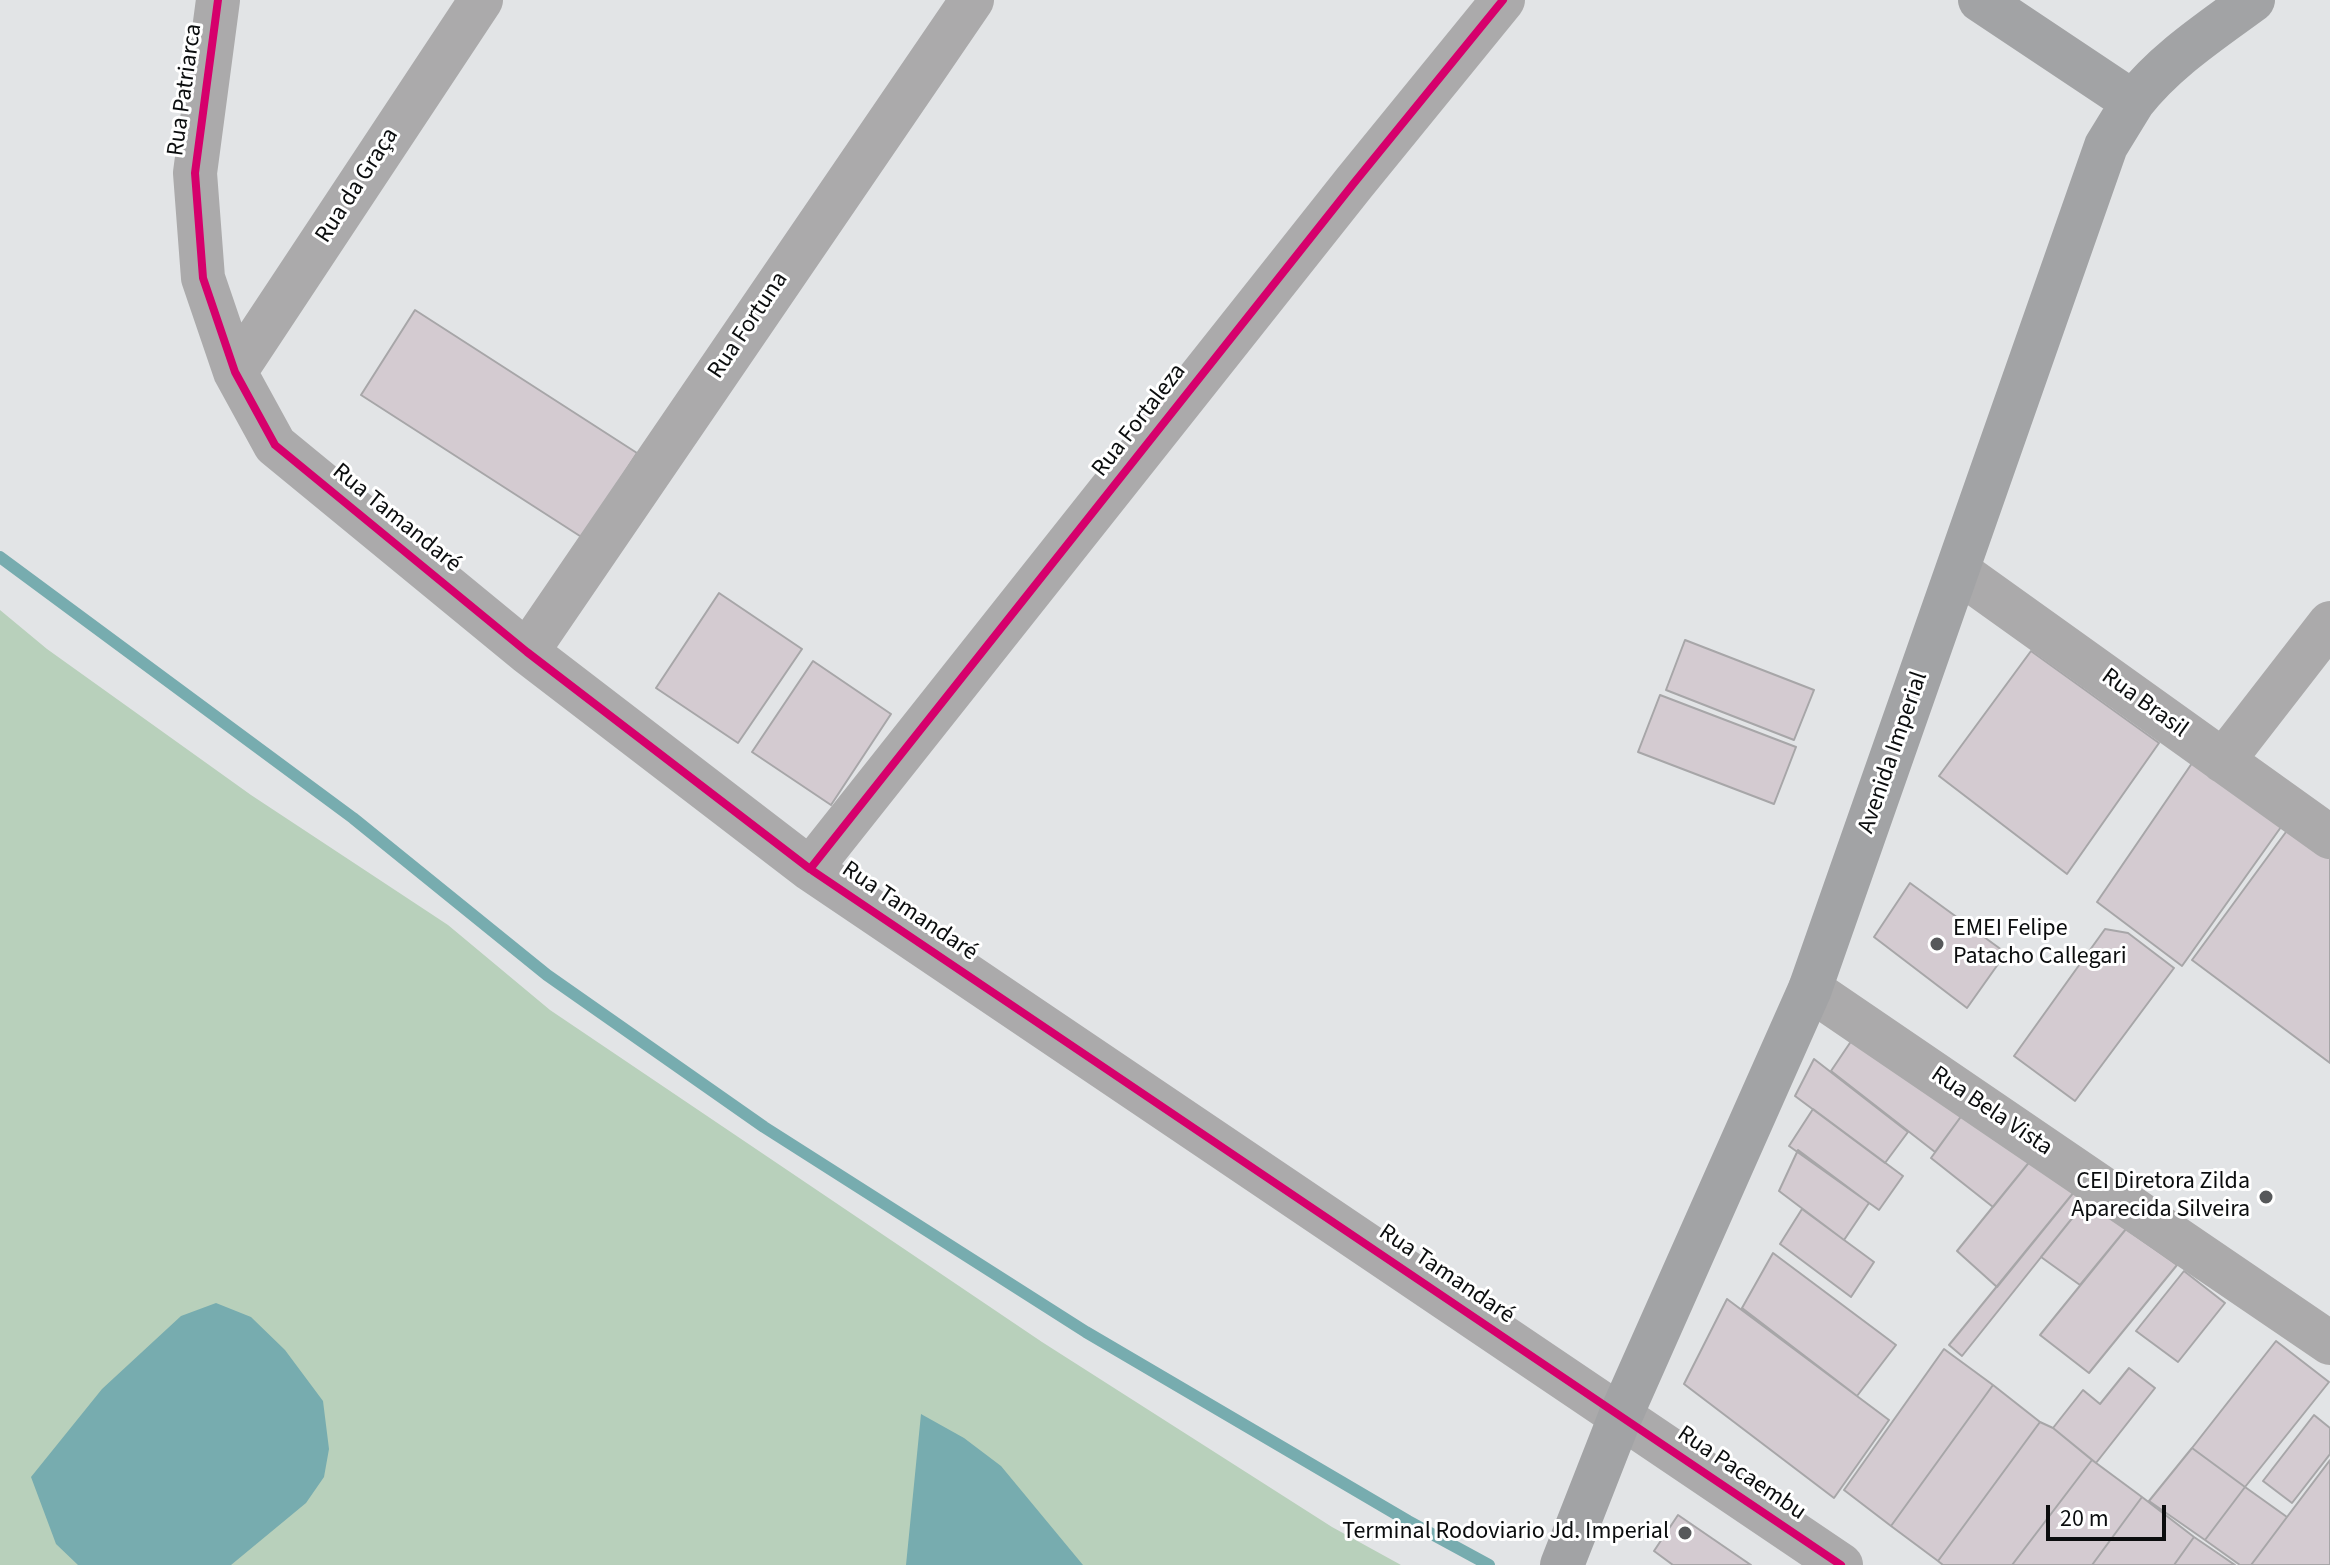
<!DOCTYPE html>
<meta charset="utf-8">
<style>
body{margin:0}
#map{position:relative;width:2330px;height:1565px;overflow:hidden;background:#e2e4e6;font-family:"Source Sans 3",sans-serif}
canvas{display:block}
.scale{position:absolute;left:2046px;top:1505px;width:120px;height:36px;box-sizing:border-box;border:4px solid #0b0d0e;border-top:0;padding-left:10px;font-size:24px;line-height:28px;white-space:nowrap;color:#0b0d0e;-webkit-text-stroke:6px #fff;paint-order:stroke}
</style>
<div id="map">
<canvas width="2330" height="1565"></canvas>
<div class="scale">20 m</div>
</div>
<script>
const context = document.querySelector('canvas').getContext('2d');
context.lineJoin = 'round';
function fill(path, color) { context.fillStyle = color; context.fill(path, 'evenodd'); }
function stroke(path, color, width, dash) { context.strokeStyle = color; context.lineWidth = width; context.lineCap = dash ? 'butt' : 'round'; context.setLineDash(dash || []); context.stroke(path); }
function label(font, color, halo, rows, align = 'center') {
  context.font = font + ' "Source Sans 3",sans-serif'; context.lineWidth = 6; context.setLineDash([]); context.textBaseline = 'middle'; context.strokeStyle = halo; context.fillStyle = color; for (const [text, x, y, turn = 0] of rows) {
    context.save(); context.translate(x, y); context.rotate((+turn || 0) * Math.PI / 180); context.textAlign = isNaN(turn) ? turn : align; if (halo) context.strokeText(text, 0, 0); context.fillText(text, 0, 0); context.restore();
  }
}
const forest = new Path2D(`
 M 0,610 L 47,649 L 251,795 L 448,925 L 550,1010 L 1042,1342 L 1332,1527 L 1401,1565 L 0,1565 Z`);
const water = new Path2D(`
 M 216,1303 L 251,1317 L 285,1350 L 323,1401 L 329,1449 L 324,1477 L 306,1503 L 231,1565 L 78,1565 L 56,1544 L 31,1477 L 102,1389 L 181,1316 Z
 M 921,1414 L 964,1438 L 1001,1466 L 1083,1565 L 906,1565 Z`);
const stream = new Path2D(`
 M 0,557 L 353,818 L 547,975 L 764,1127 L 1086,1332 L 1408,1521 L 1489,1565`);
const building = new Path2D(`
 M 415,310 L 637,453 L 583,538 L 361,395 Z
 M 719,593 L 802,649 L 738,743 L 656,688 Z
 M 1685,640 L 1814,690 L 1794,740 L 1666,690 Z
 M 2031,651 L 2159,743 L 2067,874 L 1939,776 Z
 M 813,661 L 891,714 L 831,805 L 752,752 Z
 M 1660,695 L 1796,747 L 1774,804 L 1638,752 Z
 M 2199,753 L 2286,820 L 2182,966 L 2097,902 Z
 M 2294,821 L 2330,847 L 2330,1063 L 2192,960 Z
 M 1910,883 L 2006,953 L 1967,1008 L 1874,937 Z
 M 2105,929 L 2128,933 L 2174,968 L 2075,1101 L 2014,1056 Z
 M 1858,1031 L 1965,1111 L 1935,1152 L 1831,1071 Z
 M 1814,1059 L 1908,1132 L 1885,1163 L 1795,1096 Z
 M 1813,1109 L 1903,1176 L 1879,1210 L 1789,1146 Z
 M 1965,1111 L 2031,1160 L 1993,1207 L 1931,1158 Z
 M 1798,1150 L 1869,1203 L 1844,1240 L 1779,1191 Z
 M 2031,1160 L 2074,1192 L 1997,1287 L 1957,1251 Z
 M 2074,1192 L 2086,1201 L 1962,1356 L 1949,1345 Z
 M 2086,1201 L 2126,1229 L 2080,1285 L 2041,1257 Z
 M 1802,1209 L 1874,1262 L 1851,1297 L 1780,1244 Z
 M 2126,1229 L 2177,1265 L 2089,1373 L 2040,1335 Z
 M 1773,1253 L 1896,1345 L 1857,1396 L 1742,1308 Z
 M 2184,1271 L 2225,1303 L 2178,1362 L 2136,1331 Z
 M 1727,1299 L 1889,1420 L 1834,1498 L 1684,1384 Z
 M 2276,1341 L 2329,1382 L 2245,1487 L 2192,1448 Z
 M 1944,1349 L 1993,1385 L 1891,1526 L 1844,1490 Z
 M 2129,1368 L 2155,1388 L 2096,1463 L 2053,1428 L 2083,1390 L 2100,1404 Z
 M 1993,1385 L 2040,1422 L 1938,1561 L 1891,1526 Z
 M 2314,1415 L 2330,1428 L 2330,1454 L 2292,1503 L 2263,1481 Z
 M 2040,1422 L 2053,1428 L 2092,1460 L 2012,1565 L 1943,1565 L 1938,1561 Z
 M 2192,1448 L 2245,1487 L 2205,1540 L 2149,1501 Z
 M 2092,1460 L 2142,1497 L 2092,1565 L 2012,1565 Z
 M 2330,1460 L 2330,1565 L 2251,1565 L 2287,1517 Z
 M 2245,1487 L 2287,1517 L 2251,1565 L 2240,1565 L 2205,1540 Z
 M 2142,1497 L 2194,1537 L 2174,1565 L 2092,1565 Z
 M 1678,1515 L 1751,1565 L 1673,1565 L 1654,1551 Z
 M 2194,1537 L 2216,1552 L 2235,1565 L 2174,1565 Z`);
const minor = new Path2D(`
 M 218,0 L 195,173 L 203,278 L 235,372 L 275,445 L 527,652 L 810,869 L 1841,1565
 M 235,372 L 481,0
 M 1958,571 L 2330,837
 M 527,652 L 972,0
 M 2223,761 L 2330,623
 M 810,869 L 1354,183 L 1503,0
 M 1810,989 L 2330,1343`);
const major = new Path2D(`
 M 2133,102 C 2166,60 2211,31 2253,0
 M 1562,1565 L 1620,1417 L 1810,989 L 2106,146 L 2133,102 L 1980,0`);
const cycleway = new Path2D(`
 M 218,0 L 195,173 L 203,278 L 235,372 L 275,445 L 527,652 L 810,869 L 1841,1565
 M 810,869 L 1354,183 L 1503,0`);
const markers = [
 [1937,944,8,"#56585a"],
 [2266,1197,8,"#56585a"],
 [1685,1533,8,"#56585a"]
];
const streetNames = [
 ["Rua Patriarca",186,90,-82],
 ["Rua da Graça",358,186,-57],
 ["Rua Fortuna",749,326,-56],
 ["Rua Fortaleza",1140,421,-52],
 ["Rua Tamandaré",396,519,39],
 ["Rua Brasil",2144,704,36],
 ["Avenida Imperial",1894,753,-71],
 ["Rua Tamandaré",909,912,34],
 ["Rua Bela Vista",1991,1112,34],
 ["Rua Tamandaré",1446,1275,34],
 ["Rua Pacaembu",1741,1474,34]
];
const poiNames = [
 ["EMEI Felipe",1953,930,"left"],
 ["Patacho Callegari",1953,958,"left"],
 ["CEI Diretora Zilda",2250,1183],
 ["Aparecida Silveira",2250,1211],
 ["Terminal Rodoviario Jd. Imperial",1669,1533]
];
fill(forest, '#b8d0bb');
fill(water, '#77acaf');
stroke(stream, '#77acaf', 12);
fill(building, '#d4cbd1');
stroke(building, '#a7a6a8', 2);
stroke(minor, '#abaaab', 44);
stroke(major, '#a2a3a5', 44);
stroke(cycleway, '#d6006c', 8);
for (const [x, y, r, color] of markers) { const dot = new Path2D(); dot.arc(x, y, r, 0, 2 * Math.PI); context.fillStyle = color; context.fill(dot); stroke(dot, '#fff', 3); }
label('24px', '#0b0d0e', '#fff', streetNames);
label('24px', '#0b0d0e', '#fff', poiNames, 'right');
</script>
